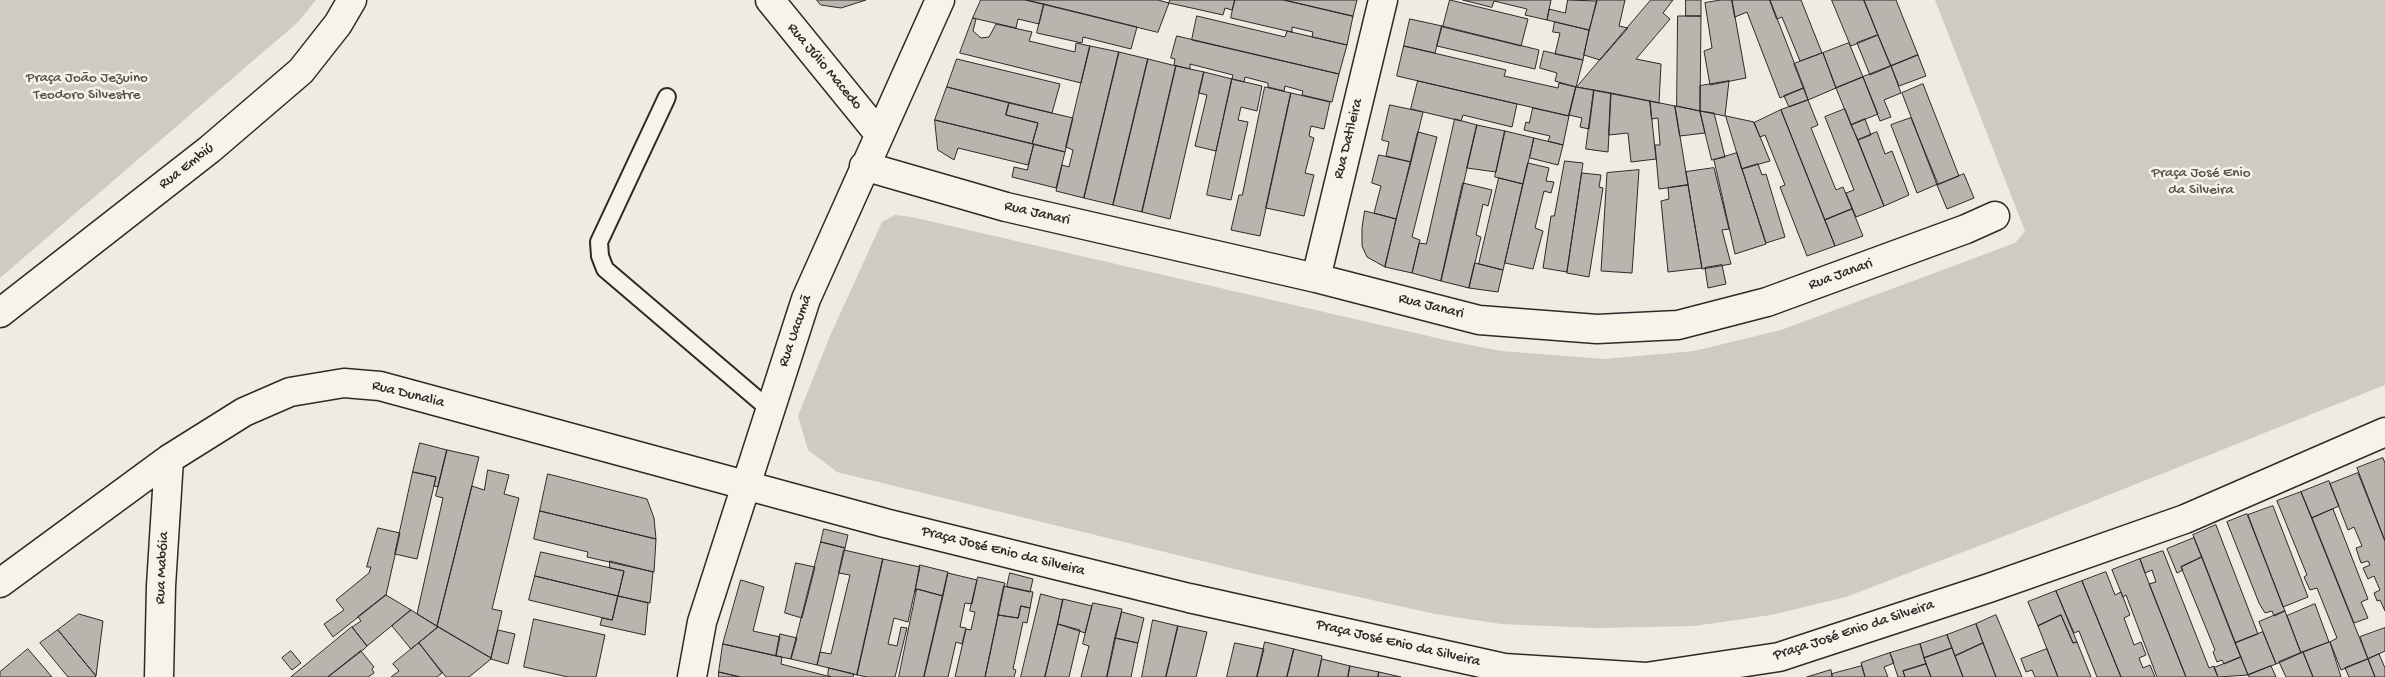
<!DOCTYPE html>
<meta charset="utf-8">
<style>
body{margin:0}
canvas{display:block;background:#efebe0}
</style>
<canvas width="2385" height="677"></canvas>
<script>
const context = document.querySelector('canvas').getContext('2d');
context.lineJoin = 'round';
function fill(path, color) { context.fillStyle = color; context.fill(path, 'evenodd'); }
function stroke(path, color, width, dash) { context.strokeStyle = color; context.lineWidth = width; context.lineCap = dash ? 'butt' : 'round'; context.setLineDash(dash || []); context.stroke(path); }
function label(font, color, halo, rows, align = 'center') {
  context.font = font + ' "Gochi Hand",sans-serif'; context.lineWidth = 5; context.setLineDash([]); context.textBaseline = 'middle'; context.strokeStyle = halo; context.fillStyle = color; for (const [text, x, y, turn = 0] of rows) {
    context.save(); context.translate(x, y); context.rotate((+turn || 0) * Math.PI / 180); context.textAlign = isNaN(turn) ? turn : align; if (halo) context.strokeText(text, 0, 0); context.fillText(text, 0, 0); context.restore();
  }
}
const green = new Path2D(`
 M 0,0 L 316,0 L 297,23 L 0,278 Z
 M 1935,0 L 2385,0 L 2385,385 L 2028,527 L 1846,597 L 1771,615 L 1694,626 L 1596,628 L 1501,624 L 1435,614 L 1255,574 L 837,472 L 808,450 L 798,416 L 830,336 L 882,222 L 895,215 L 912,217 L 1450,341 L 1501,351 L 1604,359 L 1694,351 L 1781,330 L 2015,243 L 2025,231 Z`);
const building = new Path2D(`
 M 817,0 L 866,0 L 841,8 L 821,5 Z
 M 981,0 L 1026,0 L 1044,4 L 1039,24 L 1018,19 L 1016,28 L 973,18 Z
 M 1026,0 L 1158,0 L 1169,3 L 1158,32 Z
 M 1170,0 L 1235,0 L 1232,10 L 1225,8 L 1223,15 L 1169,3 Z
 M 1235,0 L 1284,0 L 1353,16 L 1347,45 L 1312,37 L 1313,32 L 1292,27 L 1292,32 L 1287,31 L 1231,18 Z
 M 1284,0 L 1357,0 L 1353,16 Z
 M 1450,0 L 1528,19 L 1521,46 L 1443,27 Z
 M 1463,0 L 1551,0 L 1547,20 L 1525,15 L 1527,9 L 1494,1 L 1492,7 Z
 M 1568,0 L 1597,1 L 1589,30 L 1547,20 L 1549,9 L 1565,13 Z
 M 1597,0 L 1625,0 L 1619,26 L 1628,28 L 1600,60 L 1584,55 Z
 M 1651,0 L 1673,0 L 1663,13 L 1670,19 L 1636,59 L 1661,64 L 1659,103 L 1577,87 Z
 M 1686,0 L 1701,0 L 1701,16 L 1686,16 Z
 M 1721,0 L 1732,0 L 1746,78 L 1710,85 L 1704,51 L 1712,48 L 1705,3 Z
 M 1732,0 L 1770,0 L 1804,88 L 1780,98 L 1747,12 L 1735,17 Z
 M 1770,0 L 1801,0 L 1822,53 L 1800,61 L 1782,17 L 1777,19 Z
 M 1832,0 L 1864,0 L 1878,35 L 1851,46 Z
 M 1864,0 L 1896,0 L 1918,55 L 1891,66 Z
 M 1044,4 L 1137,27 L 1131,49 L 1083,37 L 1082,43 L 1037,33 Z
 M 1197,16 L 1285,37 L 1287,31 L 1347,45 L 1339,74 L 1192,40 Z
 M 1678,16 L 1701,16 L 1700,111 L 1677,106 Z
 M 973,18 L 976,19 L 973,31 L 981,38 L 989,37 L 996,24 L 1032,32 L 1029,41 L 1075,52 L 1076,43 L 1090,46 L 1081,83 L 960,53 Z
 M 1410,19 L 1442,26 L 1435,53 L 1404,46 Z
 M 1555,22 L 1589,30 L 1583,60 L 1555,54 L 1560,33 L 1553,32 Z
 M 1442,26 L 1539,50 L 1535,69 L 1437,46 Z
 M 1878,35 L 1891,66 L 1870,75 L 1857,43 Z
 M 1177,36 L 1339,74 L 1332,102 L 1302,95 L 1303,91 L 1285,86 L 1284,91 L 1268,87 L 1268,83 L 1245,77 L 1244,82 L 1232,79 L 1233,75 L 1190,64 L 1190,69 L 1174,65 L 1175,59 L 1171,58 Z
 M 1849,43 L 1863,77 L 1836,88 L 1823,53 Z
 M 1090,46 L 1119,52 L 1084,198 L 1056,191 L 1062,165 L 1069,167 L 1073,150 L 1066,147 Z
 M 1404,46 L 1506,70 L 1504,76 L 1558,88 L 1559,83 L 1576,87 L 1569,116 L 1397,76 Z
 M 1544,51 L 1583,60 L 1576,87 L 1555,81 L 1557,73 L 1540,68 Z
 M 1119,52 L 1148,59 L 1113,205 L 1084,198 Z
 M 1823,53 L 1836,88 L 1808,100 L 1794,64 Z
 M 1918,55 L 1926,76 L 1899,86 L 1891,66 Z
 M 957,59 L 1060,84 L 1052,113 L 947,87 Z
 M 1148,59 L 1176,66 L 1142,212 L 1113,205 Z
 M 1176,66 L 1204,72 L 1170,219 L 1142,212 Z
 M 1891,66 L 1901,93 L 1884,100 L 1891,117 L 1880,121 L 1863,77 Z
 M 1204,72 L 1232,79 L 1216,151 L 1195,146 L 1207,95 L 1199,93 Z
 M 1863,77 L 1878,114 L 1851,125 L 1836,88 Z
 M 1232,79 L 1262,86 L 1257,111 L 1241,107 L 1238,120 L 1248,122 L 1231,200 L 1207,195 Z
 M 1418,81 L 1517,104 L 1512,127 L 1463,115 L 1461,121 L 1411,109 Z
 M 1729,81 L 1725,116 L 1700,111 L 1700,86 Z
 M 1923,84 L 1959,176 L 1937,185 L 1902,93 Z
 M 947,87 L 1009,103 L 1006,115 L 1038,123 L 1032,144 L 935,120 Z
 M 1265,87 L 1291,93 L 1260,236 L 1231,230 L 1239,195 L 1242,195 Z
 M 1576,87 L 1594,90 L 1589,129 L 1580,127 L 1582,118 L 1569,115 Z
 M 1804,88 L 1808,100 L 1789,107 L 1784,96 Z
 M 1594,90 L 1611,93 L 1608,152 L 1586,149 Z
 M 1291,93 L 1330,102 L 1324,129 L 1311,126 L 1309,136 L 1314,138 L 1305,173 L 1314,175 L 1304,216 L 1266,208 Z
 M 1611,93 L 1650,101 L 1656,159 L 1631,162 L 1628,133 L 1609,135 Z
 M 1808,100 L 1818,125 L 1811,128 L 1836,190 L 1843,187 L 1852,209 L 1825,220 L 1781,110 Z
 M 1650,101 L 1675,106 L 1688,185 L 1659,189 L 1655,145 L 1660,145 L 1658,118 L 1652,119 Z
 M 1009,103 L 1073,118 L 1065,152 L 1032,144 L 1038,123 L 1006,115 Z
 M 1390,105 L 1423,112 L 1411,162 L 1386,156 L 1389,142 L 1382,140 Z
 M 1675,106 L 1700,111 L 1705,133 L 1680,136 Z
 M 1533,108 L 1569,116 L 1563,145 L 1548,141 L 1550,136 L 1524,130 L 1526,122 L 1529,123 Z
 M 1845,109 L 1884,206 L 1856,217 L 1846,193 L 1854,190 L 1825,117 Z
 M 1781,110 L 1835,246 L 1807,256 L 1780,187 L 1785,185 L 1765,135 L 1760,137 L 1754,123 Z
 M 1700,111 L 1714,113 L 1725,157 L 1712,160 Z
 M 1726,116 L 1754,122 L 1770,161 L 1742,169 Z
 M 1911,118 L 1938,184 L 1917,193 L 1891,125 Z
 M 1455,119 L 1477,125 L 1441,281 L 1412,273 L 1419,243 L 1426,244 Z
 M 1865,119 L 1871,135 L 1858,140 L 1851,125 Z
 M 935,120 L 1034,144 L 1028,165 L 958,148 L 954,160 L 938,150 Z
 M 1477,125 L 1505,131 L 1496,172 L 1467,168 Z
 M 1505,131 L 1534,138 L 1523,184 L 1495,177 Z
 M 1418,132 L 1437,137 L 1412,237 L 1420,240 L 1412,273 L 1385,267 Z
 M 1877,132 L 1885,154 L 1892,151 L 1909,195 L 1884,206 L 1858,140 Z
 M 1534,138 L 1563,145 L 1558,165 L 1530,158 Z
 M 1034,144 L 1065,152 L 1056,188 L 1012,177 L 1014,167 L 1027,170 Z
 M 1737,153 L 1766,244 L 1735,254 L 1714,160 Z
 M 1379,155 L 1411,162 L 1396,219 L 1374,213 L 1381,186 L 1372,183 Z
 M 1565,161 L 1583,163 L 1567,272 L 1543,268 L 1551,216 L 1554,216 Z
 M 1528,163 L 1549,168 L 1546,181 L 1554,182 L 1551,193 L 1544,191 L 1535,228 L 1543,231 L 1533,269 L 1505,263 Z
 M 1758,164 L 1762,175 L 1766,174 L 1785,237 L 1766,243 L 1742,169 Z
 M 1714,168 L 1729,229 L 1722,230 L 1731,264 L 1702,269 L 1686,172 Z
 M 1639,170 L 1632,273 L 1601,271 L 1607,173 Z
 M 1582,173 L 1601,175 L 1599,187 L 1603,188 L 1589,277 L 1567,273 Z
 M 1964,174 L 1974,198 L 1947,209 L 1937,185 Z
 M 1499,178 L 1523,184 L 1503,270 L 1479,264 Z
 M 1463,183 L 1492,190 L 1488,206 L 1483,204 L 1476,235 L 1481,237 L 1469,288 L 1441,281 Z
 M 1688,185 L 1702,268 L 1668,272 L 1661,201 L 1669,199 L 1668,188 Z
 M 1852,209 L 1863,236 L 1835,246 L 1825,220 Z
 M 1365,211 L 1396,219 L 1385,267 L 1367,257 L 1362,246 L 1362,228 Z
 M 1475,263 L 1503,270 L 1498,292 L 1469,288 Z
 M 1722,265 L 1726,284 L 1708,288 L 1705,268 Z
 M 420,443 L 447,450 L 438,487 L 434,486 L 436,477 L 413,472 Z
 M 447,450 L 479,457 L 437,626 L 417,614 L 443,498 L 436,496 Z
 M 2383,458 L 2385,463 L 2385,541 L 2357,468 Z
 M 488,470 L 509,475 L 504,494 L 519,498 L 492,609 L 502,611 L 491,658 L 437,626 L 472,486 L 484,490 Z
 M 413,472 L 436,477 L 417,559 L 395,554 Z
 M 2358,473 L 2385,541 L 2385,611 L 2380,600 L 2377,601 L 2374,593 L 2380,590 L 2374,576 L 2368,579 L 2363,568 L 2370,565 L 2368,561 L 2361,563 L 2356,548 L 2362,546 L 2354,527 L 2348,530 L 2330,484 Z
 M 548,474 L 647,499 L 654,518 L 656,539 L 540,511 Z
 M 2329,481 L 2339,506 L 2312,518 L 2301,492 Z
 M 2301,492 L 2368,659 L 2341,670 L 2330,642 L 2337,638 L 2317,588 L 2310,590 L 2304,577 L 2307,575 L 2277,501 Z
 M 2273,506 L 2308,597 L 2283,607 L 2248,515 Z
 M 2333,509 L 2368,599 L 2361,602 L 2368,618 L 2354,623 L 2312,518 Z
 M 540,511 L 656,539 L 654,572 L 587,557 L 588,552 L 534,539 Z
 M 2247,514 L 2285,611 L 2274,616 L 2272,611 L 2265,613 L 2259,603 L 2227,522 Z
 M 2216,525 L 2258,634 L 2235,643 L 2193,535 Z
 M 378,528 L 400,533 L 386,595 L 333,637 L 324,624 L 344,610 L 336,600 L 369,573 L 371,567 L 367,567 Z
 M 824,529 L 848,535 L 845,548 L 821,542 Z
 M 2194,538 L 2202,557 L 2181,567 L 2183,570 L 2177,573 L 2167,549 Z
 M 821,542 L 845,548 L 817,665 L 791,659 Z
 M 844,550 L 883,559 L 857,675 L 817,665 L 820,652 L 831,654 L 850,575 L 839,573 Z
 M 2163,551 L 2209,668 L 2214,666 L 2218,677 L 2186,677 L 2149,584 L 2156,582 L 2152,570 L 2145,573 L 2140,559 Z
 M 541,552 L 624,571 L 618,596 L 535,576 Z
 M 2202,557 L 2241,657 L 2224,664 L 2222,660 L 2217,662 L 2213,652 L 2215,650 L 2181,567 Z
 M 883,559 L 920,567 L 908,622 L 894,618 L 888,644 L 897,646 L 901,627 L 907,628 L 895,677 L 867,677 L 857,675 Z
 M 2140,559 L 2145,573 L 2186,677 L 2157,677 L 2126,595 L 2123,597 L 2112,570 Z
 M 610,561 L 653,572 L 650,603 L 618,596 L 624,571 L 610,568 Z
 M 796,563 L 815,567 L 802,618 L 785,613 Z
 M 920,565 L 948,572 L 943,596 L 917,589 L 915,592 Z
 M 2106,572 L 2115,595 L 2121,592 L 2130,615 L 2124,618 L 2134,645 L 2141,642 L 2146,655 L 2139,658 L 2143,668 L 2150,665 L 2155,677 L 2121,677 L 2082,581 Z
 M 948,573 L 977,580 L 972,604 L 965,603 L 960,627 L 966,628 L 962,644 L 956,642 L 948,677 L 924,677 Z
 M 1010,573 L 1033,579 L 1030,592 L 1007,587 Z
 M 535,576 L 618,596 L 612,620 L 529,600 Z
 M 978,577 L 1005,583 L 985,677 L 955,677 L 966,629 L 971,630 L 975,612 L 970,611 Z
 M 741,580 L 764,587 L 753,631 L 780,637 L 776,656 L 723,644 Z
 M 2082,581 L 2121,677 L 2097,677 L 2079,631 L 2074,633 L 2056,591 Z
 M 1004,586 L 1033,592 L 1030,608 L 1021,606 L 1018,618 L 998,615 Z
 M 917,589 L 943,596 L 924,677 L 899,677 Z
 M 2056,591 L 2077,642 L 2073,643 L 2061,615 L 2038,626 L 2028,602 Z
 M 1041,594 L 1063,600 L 1045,677 L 1021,677 Z
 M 386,595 L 411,610 L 367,646 L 352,627 L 361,621 L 358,617 Z
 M 618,596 L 648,603 L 645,635 L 600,625 L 602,618 L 612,620 Z
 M 1063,599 L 1092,606 L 1085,633 L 1058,624 Z
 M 1093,603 L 1122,609 L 1107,677 L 1081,677 L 1089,646 L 1083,644 Z
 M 2315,604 L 2329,642 L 2301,653 L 2287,616 Z
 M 1021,606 L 1030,608 L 1027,623 L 1023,622 L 1013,669 L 1016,670 L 1014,677 L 985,677 L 998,615 L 1018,618 Z
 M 411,610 L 438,627 L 411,649 L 392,626 Z
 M 2285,611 L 2301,653 L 2276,664 L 2259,622 Z
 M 1122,612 L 1144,618 L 1138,643 L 1115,638 Z
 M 79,614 L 103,621 L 96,676 L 58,630 Z
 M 1996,615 L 2022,677 L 1996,677 L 1976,624 Z
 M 2061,615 L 2073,643 L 2077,642 L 2091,677 L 2058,677 L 2038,626 Z
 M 534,619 L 605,635 L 596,677 L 568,677 L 524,667 Z
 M 1153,620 L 1178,626 L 1166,677 L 1142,677 Z
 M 1058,624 L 1080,630 L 1069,677 L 1045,677 Z
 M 1976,624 L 1983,643 L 1955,656 L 1947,635 Z
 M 1178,626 L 1207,632 L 1196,677 L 1166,677 Z
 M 352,627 L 367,646 L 364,649 L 328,677 L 291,677 Z
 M 438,627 L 491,658 L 491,659 L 469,677 L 446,677 L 419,643 Z
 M 2385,628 L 2385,651 L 2368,659 L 2360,637 Z
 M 58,630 L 96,676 L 95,677 L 68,677 L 40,643 Z
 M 498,630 L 515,634 L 508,664 L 491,659 Z
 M 2263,632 L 2276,664 L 2248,675 L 2235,643 Z
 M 780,634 L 797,638 L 791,659 L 776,656 Z
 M 1947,635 L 1952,648 L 1924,658 L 1920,644 Z
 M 1115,638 L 1138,643 L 1131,677 L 1107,677 Z
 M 1265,642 L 1294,649 L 1287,677 L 1257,677 Z
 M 2330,642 L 2341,677 L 2313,677 L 2303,652 Z
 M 419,643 L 442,673 L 437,677 L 391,677 L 399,671 L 393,664 Z
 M 1235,643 L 1264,649 L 1257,677 L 1227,677 Z
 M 1983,643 L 1996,677 L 1963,677 L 1955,656 Z
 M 723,644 L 782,657 L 781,664 L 831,677 L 740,677 L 719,672 Z
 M 1920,644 L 1926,664 L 1903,671 L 1905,677 L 1898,677 L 1890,653 Z
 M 1952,648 L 1963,677 L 1931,677 L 1924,658 Z
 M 28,649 L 52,677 L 0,677 L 0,672 Z
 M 1294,649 L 1322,656 L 1318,677 L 1287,677 Z
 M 2047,649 L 2058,677 L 2035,677 L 2032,670 L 2026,672 L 2021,659 Z
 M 291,651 L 301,663 L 292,670 L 282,658 Z
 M 361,651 L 374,667 L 372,669 L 374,673 L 368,677 L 328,677 Z
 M 2303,652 L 2313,677 L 2286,677 L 2279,662 Z
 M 1890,653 L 1894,663 L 1884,667 L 1888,677 L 1865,677 L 1861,663 Z
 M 2379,654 L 2385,668 L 2385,677 L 2375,677 L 2368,659 Z
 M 2241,657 L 2248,675 L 2218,677 L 2214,668 Z
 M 1322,659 L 1350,666 L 1348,677 L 1318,677 Z
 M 2368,659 L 2375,677 L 2349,677 L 2345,668 Z
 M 1926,664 L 1931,677 L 1905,677 L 1903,671 Z
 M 1350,666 L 1379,672 L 1378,677 L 1348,677 Z
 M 1862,666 L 1865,677 L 1832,677 L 1832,674 Z
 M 2271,666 L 2276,677 L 2249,677 L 2248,675 Z
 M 829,668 L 854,674 L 853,677 L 831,677 L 828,675 Z
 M 1831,670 L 1832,677 L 1807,677 Z
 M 719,672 L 740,677 L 719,677 Z
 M 1379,672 L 1401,677 L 1378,677 Z`);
const service = new Path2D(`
 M 667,97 L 599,242 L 600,256 L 605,269 L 769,409`);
const minor = new Path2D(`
 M 770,0 L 879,134
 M 864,166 L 1006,207 L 1316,278 L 1479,320 L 1597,329 L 1678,325 L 1767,302 L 1966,229 L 1995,216
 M 1316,278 L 1383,0
 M 0,313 L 210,149 L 301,71 L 338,24 L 352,0
 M 0,583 L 169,459 L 244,412 L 290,392 L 344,383 L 380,386 L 885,523 L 1189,598 L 1504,668 L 1646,677 L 1779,657 L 1989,588 L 2185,519 L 2385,432
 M 159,677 L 161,586 L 169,459
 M 692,677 L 702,622 L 806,299 L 940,0`);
const streetNames = [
 ["Rua Júlio Macedo",824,67,50],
 ["Rua Datileira",1349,139,-76],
 ["Rua Embiú",187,167,-38],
 ["Rua Janari",1037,214,13],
 ["Rua Janari",1841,275,-20],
 ["Rua Janari",1431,307,14],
 ["Rua Uacumã",796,331,-71],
 ["Rua Dunalia",408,395,14],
 ["Praça José Enio da Silveira",1003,552,14],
 ["Rua Mabóia",163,568,-87],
 ["Praça José Enio da Silveira",1854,631,-18],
 ["Praça José Enio da Silveira",1398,644,13]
];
const parkNames = [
 ["Praça João Jezuino",87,79],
 ["Teodoro Silvestre",87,96],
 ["Praça José Enio",2201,174],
 ["da Silveira",2201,191]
];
fill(green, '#cfcbc2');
fill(building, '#b8b5ae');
stroke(building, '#2b2b2b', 1);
stroke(service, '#2b2b2b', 20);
stroke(minor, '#2b2b2b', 31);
stroke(service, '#f7f3e8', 16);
stroke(minor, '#f7f3e8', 28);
label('15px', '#2b2b2b', '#f7f3e8', streetNames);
label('15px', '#545351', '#f7f3e8', parkNames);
</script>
